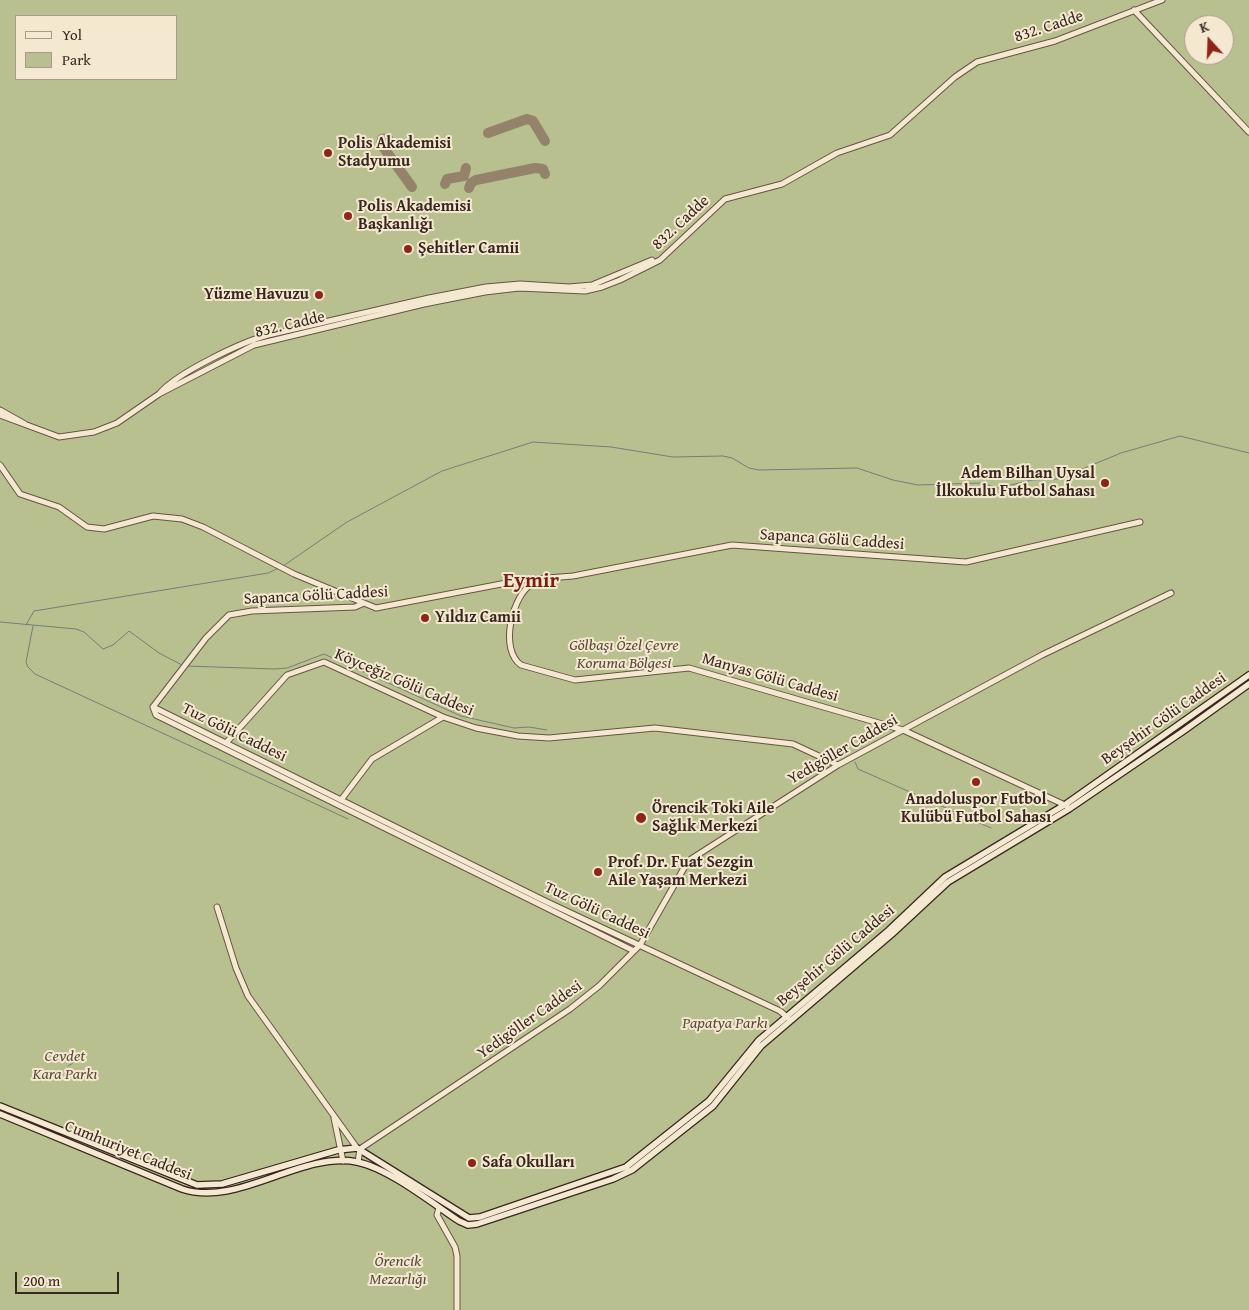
<!DOCTYPE html>
<meta charset="utf-8">
<style>
body{margin:0}
#map{position:relative;width:1249px;height:1310px;overflow:hidden;background:#f0dcb8;font-family:"Gentium Book Plus",serif}
canvas{display:block}
.legend{position:absolute;left:15px;top:15px;width:162px;height:65px;box-sizing:border-box;background:#f5e8d1;border:1px solid #a99b89;margin:0;padding:6px 9px;list-style:none;font-size:15px;color:#38271e}
.legend li{display:flex;align-items:center;gap:10px;height:25px}
.legend b{width:25px;border:1px solid #a99b89}
.north{position:absolute;left:1184px;top:15px;width:50px;height:50px;box-sizing:border-box;background:#f5e8d1;border:1px solid #a99b89;border-radius:50%;rotate:340deg;font-size:14px;font-weight:700;line-height:20px;text-align:center;color:#38271e}
.north::after{content:'';display:block;margin:auto;width:18px;height:22px;background:#8f2418;clip-path:polygon(50% 0,100% 100%,50% 72%,0 100%)}
.scale{position:absolute;left:15px;top:1272px;width:104px;height:22px;box-sizing:border-box;border:2px solid #38271e;border-top:0;padding-left:6px;font-size:15px;line-height:18px;white-space:nowrap;color:#38271e;-webkit-text-stroke:4px #f5e8d1;paint-order:stroke}
</style>
<div id="map">
<canvas width="1249" height="1310"></canvas>
<ul class="legend">
<li><b style="height:6px;background:#f5e8d1"></b>Yol</li>
<li><b style="height:14px;background:#b8c090"></b>Park</li>
</ul>
<div class="north">K</div>
<div class="scale">200 m</div>
</div>
<script>
const context = document.querySelector('canvas').getContext('2d');
context.lineJoin = 'round';
function fill(path, color) { context.fillStyle = color; context.fill(path, 'evenodd'); }
function stroke(path, color, width, dash) { context.strokeStyle = color; context.lineWidth = width; context.lineCap = dash ? 'butt' : 'round'; context.setLineDash(dash || []); context.stroke(path); }
function label(font, color, halo, rows, align = 'center') {
  context.font = font + ' "Gentium Book Plus",serif'; context.lineWidth = 4; context.setLineDash([]); context.textBaseline = 'middle'; context.strokeStyle = halo; context.fillStyle = color; for (const [text, x, y, turn = 0] of rows) {
    context.save(); context.translate(x, y); context.rotate((+turn || 0) * Math.PI / 180); context.textAlign = isNaN(turn) ? turn : align; if (halo) context.strokeText(text, 0, 0); context.fillText(text, 0, 0); context.restore();
  }
}
const green = new Path2D(`
 M 0,0 L 1249,0 L 1249,1310 L 0,1310 ZM 16,16 L 176,16 L 176,79 L 16,79 ZM 1194,25 L 1224,25 L 1224,55 L 1194,55 Z`);
const stream = new Path2D(`
 M 283,566 L 347,522 L 442,471 L 533,442 L 611,447 L 673,457 L 723,456 L 732,458 L 749,468 L 759,470 L 857,468 L 893,480 L 918,485 L 981,483 L 998,488 L 1032,480 L 1058,479 L 1121,453 L 1180,436 L 1249,453
 M 0,622 L 76,629 L 84,632 L 103,649 L 113,645 L 129,631 L 159,653 L 182,665
 M 26,625 L 34,611 L 268,573 L 279,568
 M 33,626 L 26,662 L 28,667 L 35,674 L 348,819
 M 186,666 L 275,669 L 287,668 L 324,654 L 461,716 L 514,728 L 529,727 L 547,730
 M 855,762 L 858,769 L 991,828
 M 66,1061 L 70,1059 L 69,1054 L 75,1051
 M 68,1066 L 73,1063 L 73,1053`);
const taxiway = new Path2D(`
 M 488,133 L 527,119 L 533,121 L 545,141
 M 388,138 L 382,139 L 381,144 L 412,187
 M 445,184 L 447,179 L 464,176 L 466,168
 M 469,188 L 471,183 L 476,180 L 535,168 L 543,169 L 545,174`);
const tertiary = new Path2D(`
 M 1134,10 L 1249,132
 M 159,394 C 176,373 242,342 268,335 L 429,298 L 486,287 L 520,284 L 569,287 L 592,285 L 652,260 L 653,262
 M 0,410 L 25,424
 M 0,415 L 59,437 L 94,432 L 117,423 L 159,394 L 254,345 L 424,304 L 485,292 L 519,288 L 585,291 L 602,287 L 620,280 L 660,260 L 725,199 L 782,184 L 837,153 L 890,135 L 955,77 L 977,62 L 1055,41 L 1162,0
 M 0,465 L 20,494 L 59,507 L 87,527 L 104,529 L 153,516 L 182,519 L 203,527 L 294,574 L 376,608 L 522,580 L 573,576 L 732,545 L 966,562 L 1140,522
 M 542,580 C 538,582 532,584 528,587 C 511,602 500,650 521,665 L 575,680 L 689,668 L 903,730 L 1067,806
 M 153,707 L 547,902 L 780,1011 L 788,1018
 M 153,707 L 156,715 L 634,951
 M 153,707 L 206,638 L 229,615 L 252,611 L 355,607 L 364,603
 M 226,743 L 287,675 L 324,662 L 443,717 L 476,728 L 518,736 L 549,738 L 655,728 L 793,744 L 838,765
 M 341,800 L 372,759 L 443,717
 M 217,907 L 236,968 L 248,996 L 357,1148
 M 334,1118 L 343,1161
 M 358,1162 L 360,1149 L 570,1009 L 599,986 L 640,945 L 688,861 L 838,765 L 1042,655 L 1171,593
 M 439,1208 L 437,1215 L 455,1247 L 457,1256 L 457,1310`);
const secondary = new Path2D(`
 M 0,1106 L 197,1185 L 222,1184 L 338,1150 L 357,1148 L 469,1218 L 480,1217 L 626,1167 L 709,1101 L 759,1040 L 889,930 L 945,877 L 1066,804 L 1249,675
 M 0,1114 L 182,1189 C 237,1208 301,1151 357,1162 C 388,1168 432,1203 459,1221 L 468,1225 L 477,1224 L 613,1179 L 632,1170 L 713,1106 L 761,1046 L 892,934 L 948,882 L 1069,809 L 1182,732 L 1249,684`);
const markers = [
 [328,153,5,"#8f2418"],
 [348,216,5,"#8f2418"],
 [408,249,5,"#8f2418"],
 [319,295,5,"#8f2418"],
 [1105,483,5,"#8f2418"],
 [425,618,5,"#8f2418"],
 [976,782,5,"#8f2418"],
 [641,818,6,"#8f2418"],
 [598,872,5,"#8f2418"],
 [472,1163,5,"#8f2418"]
];
const streetNames = [
 ["832. Cadde",1049,27,-18],
 ["832. Cadde",681,223,-43],
 ["832. Cadde",290,325,-13],
 ["Sapanca Gölü Caddesi",832,540,4],
 ["Sapanca Gölü Caddesi",316,596,-3],
 ["Manyas Gölü Caddesi",770,678,16],
 ["Köyceğiz Gölü Caddesi",404,683,23],
 ["Beyşehir Gölü Caddesi",1164,719,-35],
 ["Tuz Gölü Caddesi",234,733,26],
 ["Yedigöller Caddesi",843,750,-30],
 ["Tuz Gölü Caddesi",597,911,25],
 ["Beyşehir Gölü Caddesi",836,956,-40],
 ["Yedigöller Caddesi",530,1020,-35],
 ["Cumhuriyet Caddesi",128,1151,22]
];
const poiNames = [
 ["Polis Akademisi",338,144],
 ["Stadyumu",338,162],
 ["Polis Akademisi",358,207],
 ["Başkanlığı",358,225],
 ["Şehitler Camii",418,249],
 ["Yüzme Havuzu",309,295,"right"],
 ["Adem Bilhan Uysal",1095,474,"right"],
 ["İlkokulu Futbol Sahası",1095,492,"right"],
 ["Yıldız Camii",435,618],
 ["Anadoluspor Futbol",976,800,"center"],
 ["Kulübü Futbol Sahası",976,818,"center"],
 ["Örencik Toki Aile",652,809],
 ["Sağlık Merkezi",652,827],
 ["Prof. Dr. Fuat Sezgin",608,863],
 ["Aile Yaşam Merkezi",608,881],
 ["Safa Okulları",482,1163]
];
const parkNames = [
 ["Gölbaşı Özel Çevre",624,646],
 ["Koruma Bölgesi",624,664],
 ["Papatya Parkı",725,1024],
 ["Cevdet",65,1057],
 ["Kara Parkı",65,1075],
 ["Örencik",398,1262],
 ["Mezarlığı",398,1280]
];
const districtNames = [
 ["Eymir",531,582]
];
fill(green, '#b8c090');
stroke(stream, '#737f78', 1);
stroke(taxiway, '#94826b', 10);
stroke(tertiary, '#665444', 7);
stroke(secondary, '#38271e', 8);
stroke(tertiary, '#f5e8d1', 5);
stroke(secondary, '#f5e8d1', 5.5);
for (const [x, y, r, color] of markers) { const dot = new Path2D(); dot.arc(x, y, r, 0, 2 * Math.PI); context.fillStyle = color; context.fill(dot); stroke(dot, '#f5e8d1', 2); }
label('16px', '#38271e', '#f5e8d1', streetNames);
label('bold 16px', '#38271e', '#f5e8d1', poiNames, 'left');
label('italic 16px', '#584d3a', '#f5e8d1', parkNames);
label('bold 21px', '#7a1f14', '#f5e8d1', districtNames);
</script>
